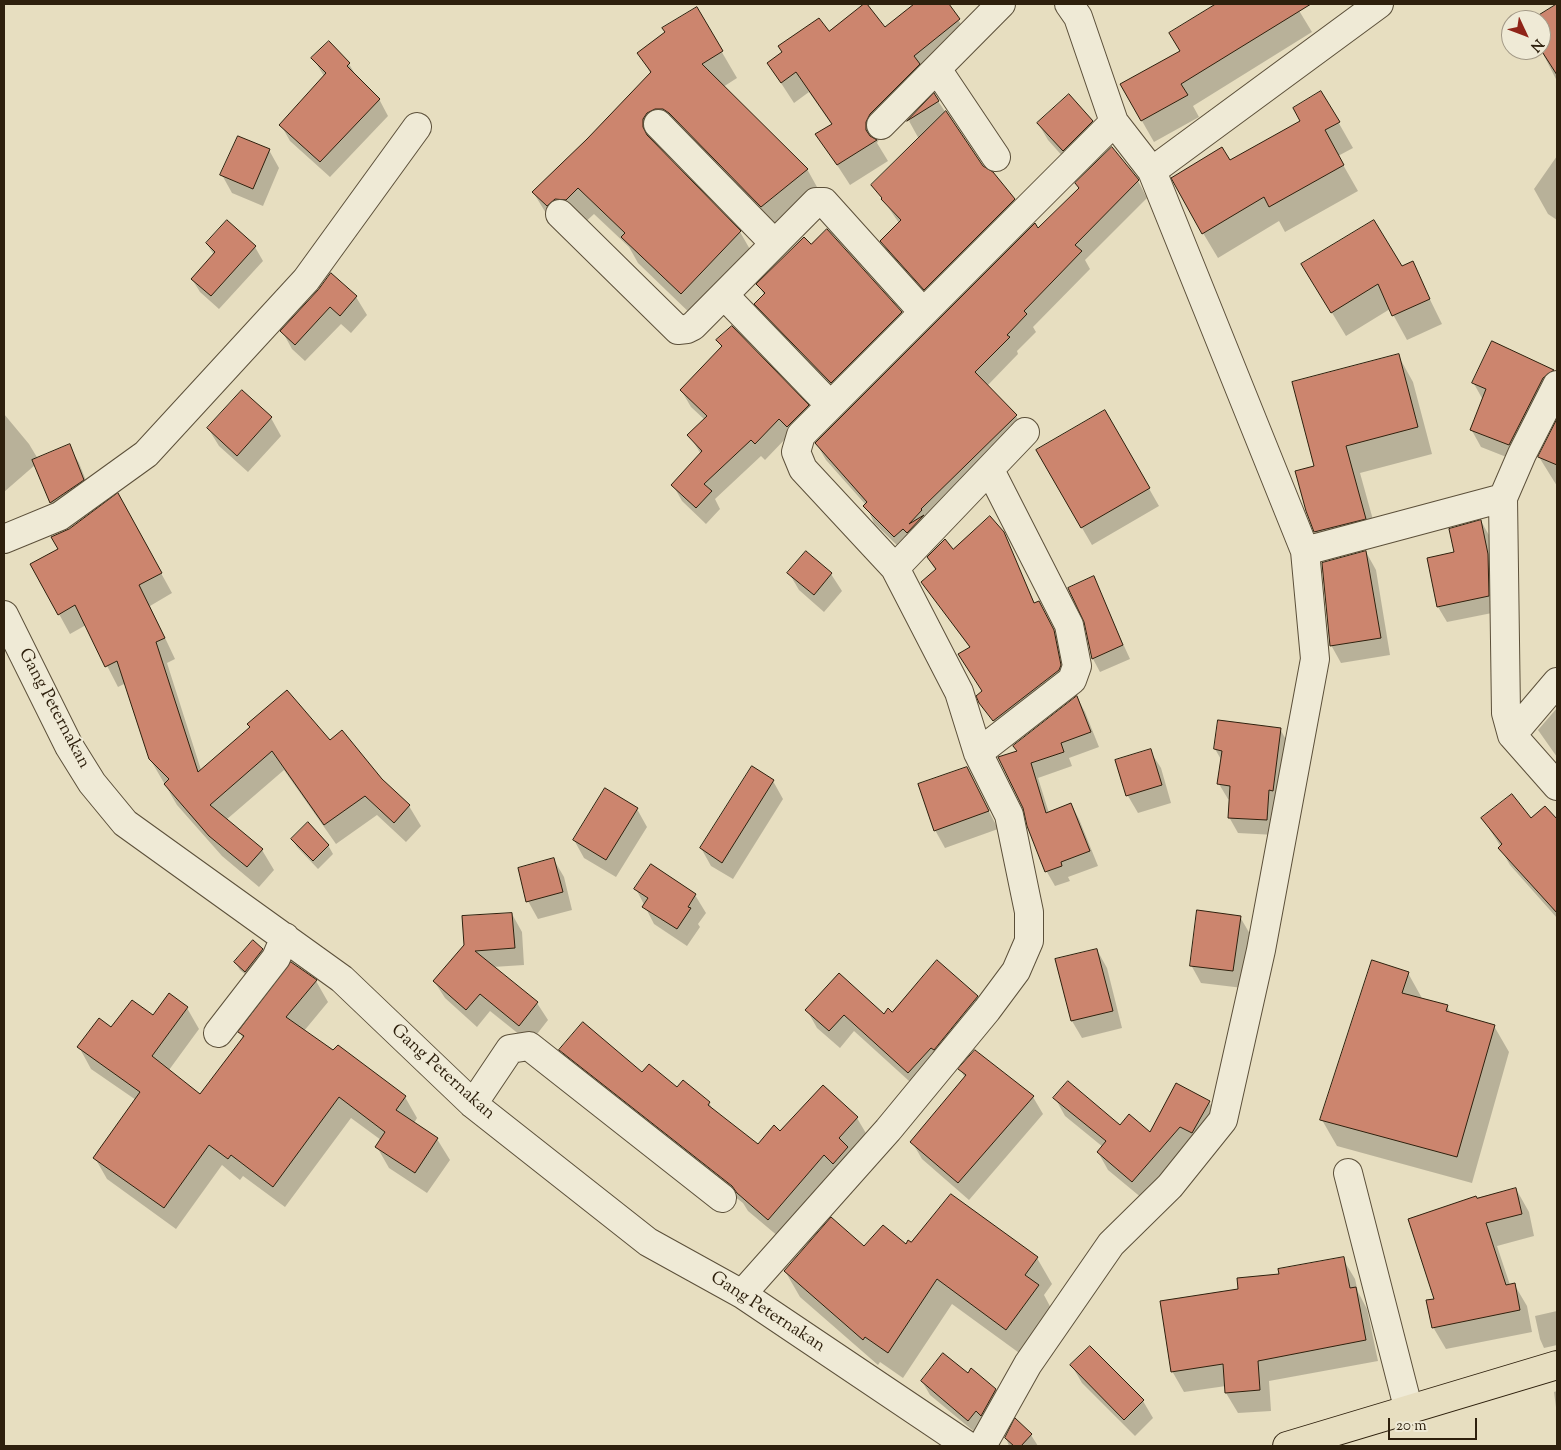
<!DOCTYPE html>
<style>
body{margin:0}
#map{position:relative;width:1561px;height:1450px;overflow:hidden;background:#e7dec0;font-family:"Sorts Mill Goudy",serif}
canvas{display:block}
.frame{position:absolute;inset:0;border:5px solid #2e200d;pointer-events:none}
.north{position:absolute;left:1501px;top:10px;width:50px;height:50px;box-sizing:border-box;background:#efead6;border:1px solid #a29986;border-radius:50%;rotate:133deg;font-size:14px;font-weight:700;line-height:20px;text-align:center;color:#2e200d}
.north::after{content:'';display:block;margin:auto;width:18px;height:22px;background:#8f2418;clip-path:polygon(50% 0,100% 100%,50% 72%,0 100%)}
.scale{position:absolute;left:1388px;top:1418px;width:89px;height:22px;box-sizing:border-box;border:2px solid #2e200d;border-top:0;padding-left:6px;font-size:15px;line-height:18px;white-space:nowrap;color:#2e200d;-webkit-text-stroke:4px #efead6;paint-order:stroke}
</style>
<div id="map">
<canvas width="1561" height="1450"></canvas>
<div class="frame"></div>
<div class="north">N</div>
<div class="scale">20 m</div>
</div>
<script>
const context = document.querySelector('canvas').getContext('2d');
context.lineJoin = 'round';
function fill(path, color) { context.fillStyle = color; context.fill(path, 'evenodd'); }
function stroke(path, color, width, dash) { context.strokeStyle = color; context.lineWidth = width; context.lineCap = dash ? 'butt' : 'round'; context.setLineDash(dash || []); context.stroke(path); }
function label(font, color, halo, rows, align = 'center') {
  context.font = font + ' "Sorts Mill Goudy",serif'; context.lineWidth = 4; context.setLineDash([]); context.textBaseline = 'middle'; context.strokeStyle = halo; context.fillStyle = color; for (const [text, x, y, turn = 0] of rows) {
    context.save(); context.translate(x, y); context.rotate((+turn || 0) * Math.PI / 180); context.textAlign = isNaN(turn) ? turn : align; if (halo) context.strokeText(text, 0, 0); context.fillText(text, 0, 0); context.restore();
  }
}
const shadow = new Path2D(`
 M 866,4 L 885,29 L 916,4 L 947,4 L 972,40 L 881,136 L 877,143 L 888,161 L 850,185 L 817,134 L 832,125 L 809,92 L 794,103 L 768,63 L 829,33 Z
 M 1219,4 L 1295,4 L 1312,32 L 1193,106 L 1199,117 L 1154,142 L 1142,121 L 1181,52 L 1171,33 Z
 M 1557,4 L 1557,81 L 1541,50 L 1541,20 L 1533,20 Z
 M 696,8 L 737,78 L 723,87 L 807,169 L 822,196 L 777,233 L 662,140 L 658,146 L 740,232 L 755,258 L 697,320 L 638,263 L 629,247 L 594,214 L 581,226 L 549,218 L 533,192 L 588,140 L 651,74 L 639,53 Z
 M 329,43 L 349,64 L 358,79 L 379,99 L 388,116 L 330,177 L 290,141 L 281,125 L 324,76 L 313,58 Z
 M 1321,92 L 1353,148 L 1338,156 L 1358,191 L 1285,232 L 1279,221 L 1218,258 L 1203,233 L 1302,122 Z
 M 934,95 L 982,167 L 1014,200 L 1024,217 L 935,307 L 892,259 L 882,241 L 899,223 L 873,185 L 919,139 L 909,121 Z
 M 1092,122 L 1102,139 L 1073,168 L 1048,140 L 1038,123 Z
 M 269,150 L 279,168 L 263,206 L 232,193 L 222,175 Z
 M 1557,156 L 1557,220 L 1548,214 L 1534,189 Z
 M 1138,181 L 1147,198 L 1085,260 L 1090,269 L 1033,327 L 1036,332 L 1017,351 L 1018,354 L 987,386 L 1016,416 L 1026,432 L 905,553 L 874,523 L 866,505 L 826,460 L 816,443 L 1038,230 Z
 M 207,244 L 255,247 L 263,261 L 219,309 L 200,292 L 192,279 L 214,255 Z
 M 811,246 L 901,313 L 913,334 L 844,404 L 768,325 L 756,304 L 764,295 L 758,284 Z
 M 1412,263 L 1442,324 L 1407,340 L 1390,309 L 1346,336 L 1317,288 L 1402,268 Z
 M 331,275 L 356,297 L 367,315 L 351,333 L 341,324 L 305,361 L 292,349 L 282,331 Z
 M 718,341 L 808,406 L 817,423 L 789,435 L 765,460 L 761,456 L 715,499 L 720,509 L 706,524 L 682,501 L 673,485 L 701,454 L 689,435 L 705,420 L 691,407 L 681,390 L 722,348 Z
 M 1493,342 L 1553,371 L 1557,379 L 1519,462 L 1481,447 L 1471,429 L 1483,400 L 1473,382 Z
 M 1398,355 L 1413,382 L 1432,454 L 1360,473 L 1380,545 L 1331,558 L 1315,532 L 1307,511 L 1316,467 Z
 M 1105,412 L 1159,506 L 1092,545 L 1037,451 Z
 M 4,414 L 29,444 L 38,459 L 69,446 L 79,463 L 93,498 L 61,520 L 51,503 L 35,465 L 4,492 Z
 M 271,418 L 281,436 L 248,472 L 219,446 L 208,428 Z
 M 1557,422 L 1557,486 L 1539,457 Z
 M 129,515 L 172,593 L 150,606 L 175,659 L 167,663 L 201,770 L 251,728 L 330,741 L 381,780 L 409,806 L 421,826 L 406,842 L 377,815 L 336,844 L 284,770 L 226,820 L 262,850 L 274,870 L 259,887 L 222,856 L 177,805 L 150,759 L 126,683 L 118,687 L 86,625 L 70,634 L 59,614 Z
 M 1481,521 L 1490,537 L 1496,571 L 1497,612 L 1447,622 L 1438,607 L 1455,553 Z
 M 1003,533 L 1035,604 L 1046,615 L 1061,644 L 1068,679 L 1002,733 L 980,702 L 983,692 L 970,648 L 922,582 L 936,571 L 928,558 L 953,551 Z
 M 806,552 L 831,574 L 842,591 L 824,612 L 799,590 L 789,573 Z
 M 1366,552 L 1376,570 L 1390,655 L 1341,663 L 1331,645 Z
 M 1093,578 L 1130,659 L 1100,672 L 1093,659 L 1085,621 Z
 M 1077,697 L 1085,712 L 1099,747 L 1069,758 L 1072,766 L 1038,778 L 1049,813 L 1071,804 L 1079,819 L 1098,866 L 1068,877 L 1070,881 L 1055,886 L 1047,872 L 1028,825 L 1018,752 Z
 M 1557,708 L 1557,757 L 1538,730 Z
 M 1219,721 L 1280,729 L 1289,745 L 1275,835 L 1238,833 L 1229,817 L 1230,800 L 1228,799 L 1219,784 L 1222,761 L 1215,749 Z
 M 1150,751 L 1161,768 L 1171,803 L 1138,813 L 1128,796 L 1117,761 Z
 M 967,768 L 998,829 L 945,848 L 935,830 Z
 M 773,781 L 783,799 L 733,879 L 711,866 L 701,848 Z
 M 1545,808 L 1557,821 L 1557,918 L 1510,865 L 1500,848 L 1501,847 L 1483,819 L 1531,820 Z
 M 637,809 L 647,827 L 616,877 L 584,858 L 574,840 Z
 M 292,839 L 328,845 L 333,854 L 318,869 L 297,847 Z
 M 554,860 L 564,877 L 572,910 L 538,919 L 528,901 Z
 M 651,866 L 695,895 L 706,913 L 698,924 L 700,927 L 687,946 L 654,924 L 636,889 Z
 M 512,914 L 522,932 L 524,965 L 493,967 L 537,1003 L 548,1020 L 530,1043 L 490,1011 L 477,1027 L 445,998 L 434,981 Z
 M 1240,917 L 1250,934 L 1243,988 L 1201,983 L 1191,965 Z
 M 262,950 L 267,958 L 251,979 L 240,970 L 235,962 Z
 M 1097,950 L 1107,968 L 1122,1028 L 1082,1038 L 1072,1021 Z
 M 1408,973 L 1423,1000 L 1447,1006 L 1451,1014 L 1494,1026 L 1509,1052 L 1472,1183 L 1337,1146 L 1322,1120 Z
 M 316,981 L 328,1002 L 304,1031 L 405,1097 L 417,1118 L 414,1123 L 437,1139 L 450,1160 L 427,1193 L 389,1168 L 377,1147 L 381,1140 L 351,1118 L 285,1207 L 243,1176 L 240,1180 L 222,1165 L 176,1229 L 107,1179 L 95,1158 L 136,1100 L 91,1069 L 79,1047 L 112,1028 L 187,1008 L 199,1029 L 169,1070 L 201,1096 L 243,1039 L 240,1032 Z
 M 977,996 L 987,1014 L 919,1090 L 854,1031 L 840,1048 L 817,1028 L 807,1010 L 884,1015 Z
 M 561,1050 L 642,1074 L 709,1103 L 714,1112 L 758,1146 L 857,1118 L 867,1135 L 779,1237 L 748,1211 L 743,1203 L 571,1068 Z
 M 960,1069 L 1033,1097 L 1043,1114 L 969,1200 L 922,1159 L 912,1142 L 965,1078 Z
 M 1055,1098 L 1120,1127 L 1151,1134 L 1209,1102 L 1219,1120 L 1143,1199 L 1108,1170 L 1098,1152 L 1103,1147 L 1065,1116 Z
 M 1516,1189 L 1529,1212 L 1534,1236 L 1497,1246 L 1510,1285 L 1514,1284 L 1527,1306 L 1532,1332 L 1446,1349 L 1433,1327 L 1435,1300 L 1477,1200 Z
 M 906,1246 L 1037,1258 L 1052,1284 L 1044,1295 L 1053,1312 L 1022,1355 L 952,1304 L 903,1378 L 880,1362 L 878,1365 L 800,1297 L 785,1271 L 865,1248 Z
 M 1343,1259 L 1355,1279 L 1358,1292 L 1367,1309 L 1378,1361 L 1269,1381 L 1271,1411 L 1238,1413 L 1226,1393 L 1226,1386 L 1184,1392 L 1172,1371 L 1281,1276 Z
 M 1557,1311 L 1557,1345 L 1544,1348 L 1540,1339 L 1535,1316 Z
 M 1072,1366 L 1143,1401 L 1153,1418 L 1135,1436 L 1082,1383 Z
 M 968,1374 L 995,1390 L 1003,1404 L 977,1434 L 930,1395 L 922,1381 Z
 M 1557,1391 L 1557,1415 L 1554,1392 Z
 M 1016,1420 L 1031,1435 L 1038,1446 L 1009,1446 L 1006,1438 Z`);
const building = new Path2D(`
 M 864,4 L 867,4 L 885,27 L 914,4 L 949,4 L 960,19 L 914,56 L 920,64 L 870,114 L 866,122 L 866,130 L 870,136 L 877,140 L 837,165 L 815,134 L 832,124 L 796,72 L 781,83 L 767,63 L 782,52 L 778,46 L 819,18 L 829,31 Z
 M 1216,4 L 1311,4 L 1181,84 L 1188,95 L 1141,121 L 1120,84 L 1180,51 L 1169,33 Z
 M 1557,4 L 1557,75 L 1541,50 L 1541,20 L 1531,20 Z
 M 697,7 L 723,51 L 702,64 L 808,169 L 761,207 L 669,113 L 663,109 L 655,109 L 647,113 L 643,119 L 643,127 L 647,135 L 741,231 L 681,294 L 621,237 L 625,233 L 578,188 L 566,200 L 555,199 L 547,206 L 532,192 L 587,139 L 651,72 L 637,53 L 665,32 L 662,28 Z
 M 329,41 L 350,63 L 347,66 L 380,99 L 320,162 L 279,125 L 326,73 L 311,58 Z
 M 1321,91 L 1340,122 L 1325,130 L 1344,165 L 1269,207 L 1264,197 L 1202,234 L 1171,178 L 1222,147 L 1230,160 L 1300,121 L 1293,108 Z
 M 934,93 L 939,101 L 907,121 Z
 M 1069,94 L 1093,121 L 1063,151 L 1037,123 Z
 M 946,111 L 983,166 L 993,172 L 1015,199 L 924,290 L 880,241 L 901,220 L 881,199 L 882,198 L 871,185 Z
 M 238,136 L 270,149 L 253,189 L 220,175 Z
 M 1112,147 L 1139,180 L 1075,245 L 1082,251 L 1024,311 L 1027,314 L 1007,335 L 1010,337 L 975,372 L 1017,415 L 921,509 L 922,510 L 909,524 L 924,515 L 907,533 L 903,529 L 894,537 L 863,506 L 867,502 L 815,443 L 1035,223 L 1038,228 L 1079,188 L 1075,183 Z
 M 227,220 L 256,246 L 211,296 L 191,279 L 215,252 L 206,243 Z
 M 1374,220 L 1402,266 L 1413,261 L 1430,299 L 1392,316 L 1378,284 L 1331,313 L 1301,264 Z
 M 827,229 L 902,312 L 831,383 L 754,304 L 765,293 L 756,284 L 804,237 L 811,244 Z
 M 331,273 L 357,296 L 340,316 L 330,307 L 295,345 L 280,331 L 318,290 Z
 M 732,326 L 809,405 L 787,427 L 779,419 L 755,444 L 751,440 L 704,484 L 712,491 L 696,508 L 671,485 L 702,451 L 687,435 L 707,416 L 680,390 L 722,346 L 716,340 Z
 M 1492,341 L 1554,370 L 1543,378 L 1509,445 L 1470,430 L 1486,389 L 1472,383 Z
 M 1399,354 L 1418,427 L 1346,446 L 1366,519 L 1314,532 L 1306,511 L 1295,471 L 1314,466 L 1292,382 Z
 M 242,390 L 272,417 L 237,456 L 207,428 Z
 M 1105,410 L 1150,488 L 1081,528 L 1036,450 Z
 M 1557,419 L 1557,465 L 1538,457 Z
 M 70,444 L 84,480 L 50,503 L 32,460 Z
 M 118,493 L 162,573 L 139,585 L 165,638 L 156,642 L 198,772 L 250,727 L 247,724 L 287,690 L 330,740 L 342,730 L 382,779 L 410,805 L 394,823 L 365,796 L 324,825 L 272,751 L 210,805 L 263,849 L 247,867 L 209,836 L 164,784 L 169,779 L 149,759 L 117,661 L 105,667 L 75,605 L 58,615 L 30,564 L 58,549 L 51,537 L 69,529 Z
 M 990,516 L 1004,532 L 1034,603 L 1039,601 L 1054,630 L 1061,665 L 1059,670 L 993,721 L 979,703 L 976,696 L 982,691 L 958,654 L 970,647 L 921,582 L 936,569 L 927,557 L 945,539 L 953,549 Z
 M 1481,520 L 1488,554 L 1489,596 L 1437,607 L 1427,558 L 1454,552 L 1449,529 Z
 M 806,551 L 832,573 L 814,595 L 787,573 Z
 M 1366,551 L 1381,638 L 1330,646 L 1322,563 Z
 M 1094,576 L 1123,645 L 1092,659 L 1084,622 L 1068,588 Z
 M 1077,696 L 1091,732 L 1061,743 L 1064,752 L 1031,763 L 1046,813 L 1071,803 L 1090,851 L 1061,862 L 1062,866 L 1045,872 L 1027,826 L 1023,808 L 998,757 L 1017,751 L 1013,746 Z
 M 1218,720 L 1281,728 L 1273,791 L 1269,790 L 1267,820 L 1228,818 L 1230,786 L 1217,784 L 1222,751 L 1214,749 Z
 M 1151,749 L 1162,785 L 1126,796 L 1115,760 Z
 M 752,766 L 774,780 L 722,863 L 700,848 Z
 M 967,767 L 989,811 L 934,831 L 918,784 Z
 M 605,788 L 638,808 L 606,860 L 573,840 Z
 M 1512,794 L 1531,818 L 1545,806 L 1557,819 L 1557,913 L 1498,848 L 1502,844 L 1481,818 Z
 M 308,822 L 329,845 L 313,861 L 291,839 Z
 M 554,858 L 563,892 L 526,902 L 518,868 Z
 M 651,864 L 696,894 L 688,907 L 691,908 L 677,929 L 642,907 L 648,898 L 634,889 Z
 M 1197,910 L 1241,916 L 1233,971 L 1190,966 Z
 M 512,913 L 515,948 L 475,951 L 538,1002 L 519,1026 L 480,994 L 466,1010 L 433,981 L 464,945 L 462,916 Z
 M 253,940 L 263,949 L 245,972 L 234,962 Z
 M 1097,949 L 1113,1011 L 1071,1021 L 1055,959 Z
 M 937,960 L 978,996 L 934,1050 L 931,1048 L 908,1073 L 844,1015 L 829,1031 L 805,1010 L 839,973 L 884,1014 L 888,1008 L 892,1012 Z
 M 1372,960 L 1409,972 L 1402,993 L 1448,1005 L 1446,1011 L 1495,1025 L 1457,1157 L 1320,1120 Z
 M 291,962 L 317,980 L 286,1017 L 333,1050 L 338,1045 L 406,1096 L 396,1110 L 438,1138 L 415,1173 L 375,1147 L 385,1132 L 339,1097 L 273,1187 L 231,1155 L 228,1159 L 209,1145 L 164,1208 L 93,1158 L 140,1092 L 77,1047 L 99,1018 L 111,1027 L 132,1000 L 153,1015 L 169,993 L 188,1007 L 152,1056 L 200,1094 L 244,1036 L 238,1032 Z
 M 583,1022 L 642,1072 L 649,1064 L 677,1087 L 683,1080 L 710,1102 L 708,1105 L 758,1144 L 774,1125 L 780,1131 L 823,1085 L 858,1117 L 839,1138 L 848,1147 L 833,1164 L 824,1155 L 768,1220 L 737,1193 L 732,1186 L 559,1050 Z
 M 975,1050 L 1034,1096 L 958,1183 L 910,1142 L 966,1075 L 958,1069 Z
 M 1068,1081 L 1120,1125 L 1129,1114 L 1150,1132 L 1176,1083 L 1210,1101 L 1192,1133 L 1180,1127 L 1132,1182 L 1097,1152 L 1106,1141 L 1053,1098 Z
 M 1516,1188 L 1522,1214 L 1486,1223 L 1506,1285 L 1515,1283 L 1520,1310 L 1432,1328 L 1426,1300 L 1434,1299 L 1408,1219 L 1476,1196 L 1477,1198 Z
 M 951,1194 L 1038,1257 L 1025,1275 L 1039,1285 L 1006,1330 L 937,1279 L 888,1353 L 865,1337 L 863,1340 L 784,1271 L 831,1217 L 864,1246 L 883,1225 L 906,1244 L 908,1240 L 911,1242 Z
 M 1344,1257 L 1350,1288 L 1356,1287 L 1366,1340 L 1258,1361 L 1260,1390 L 1225,1393 L 1223,1364 L 1171,1372 L 1160,1301 L 1238,1289 L 1237,1278 L 1279,1274 L 1278,1269 Z
 M 1090,1346 L 1144,1400 L 1124,1420 L 1070,1365 Z
 M 943,1353 L 968,1373 L 971,1368 L 996,1389 L 981,1416 L 976,1411 L 968,1421 L 921,1381 Z
 M 1015,1418 L 1032,1434 L 1021,1446 L 1014,1446 L 1005,1438 Z`);
const minor = new Path2D(`
 M 937,69 L 996,157
 M 658,124 L 774,243
 M 881,125 L 1001,4
 M 1152,171 L 1379,4
 M 560,214 L 678,330 L 687,329 L 693,326 L 816,202 L 824,202 L 923,312
 M 724,295 L 830,405
 M 1557,385 L 1522,454 L 1503,498 L 1506,713 L 1512,735 L 1557,786
 M 4,539 L 60,516 L 146,454 L 306,280 L 417,127
 M 1305,551 L 1503,498
 M 895,568 L 1025,432
 M 4,615 L 69,746 L 92,783 L 125,823 L 342,979 L 473,1104 L 648,1242 L 742,1294 L 968,1446
 M 1512,735 L 1557,682
 M 978,753 L 1072,680 L 1077,666 L 1069,625 L 990,470
 M 218,1033 L 276,958 L 285,937
 M 473,1104 L 510,1049 L 529,1046 L 722,1198
 M 1348,1173 L 1409,1411
 M 742,1294 L 888,1130 L 987,1010 L 1016,971 L 1029,941 L 1029,912 L 1009,815 L 978,753 L 959,692 L 895,568 L 803,469 L 796,452 L 801,435 L 1114,122
 M 982,1446 L 1028,1364 L 1111,1244 L 1170,1186 L 1223,1120 L 1261,950 L 1315,659 L 1305,551 L 1152,171 L 1114,122 L 1078,17 L 1069,4`);
const highway = new Path2D(`
 M 1287,1446 L 1557,1365`);
const streetNames = [
 ["Gang Peternakan",53,709,62],
 ["Gang Peternakan",442,1073,42],
 ["Gang Peternakan",767,1313,33]
];
fill(shadow, '#0003');
fill(building, '#cc856e');
stroke(building, '#2e200d', 1);
stroke(minor, '#5c503a', 30);
stroke(highway, '#2e200d', 30);
stroke(minor, '#efead6', 28);
stroke(highway, '#e7dec0', 28);
label('18px', '#2e200d', '#efead6', streetNames);
</script>
